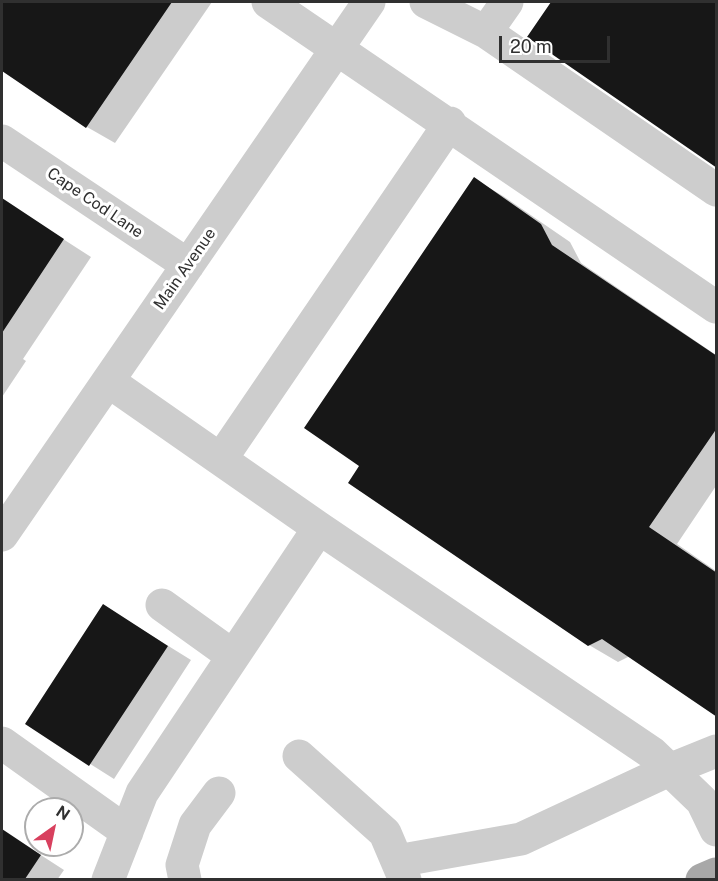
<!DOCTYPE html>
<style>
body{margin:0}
#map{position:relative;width:718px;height:881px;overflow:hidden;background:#fff;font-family:"Public Sans",sans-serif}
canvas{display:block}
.frame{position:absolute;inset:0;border:3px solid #303030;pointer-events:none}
.north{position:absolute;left:24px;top:797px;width:60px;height:60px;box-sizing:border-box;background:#fff;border:2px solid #acacac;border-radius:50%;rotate:33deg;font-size:16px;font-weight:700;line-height:24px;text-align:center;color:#303030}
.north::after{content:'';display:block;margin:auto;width:21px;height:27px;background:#d8405e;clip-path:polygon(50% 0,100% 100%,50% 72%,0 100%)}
.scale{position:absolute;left:499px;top:36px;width:111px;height:27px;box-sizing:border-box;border:3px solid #303030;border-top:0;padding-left:8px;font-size:18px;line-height:21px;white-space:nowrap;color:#303030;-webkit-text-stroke:4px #fff;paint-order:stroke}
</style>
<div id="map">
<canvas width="718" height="881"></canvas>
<div class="frame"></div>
<div class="north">N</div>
<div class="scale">20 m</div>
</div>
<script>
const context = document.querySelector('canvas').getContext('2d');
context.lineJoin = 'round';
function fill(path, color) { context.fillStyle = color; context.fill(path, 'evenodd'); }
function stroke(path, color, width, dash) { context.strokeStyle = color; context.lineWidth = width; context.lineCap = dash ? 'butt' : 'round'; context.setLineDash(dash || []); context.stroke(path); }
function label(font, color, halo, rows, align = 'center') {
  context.font = font + ' "Public Sans",sans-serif'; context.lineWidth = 6; context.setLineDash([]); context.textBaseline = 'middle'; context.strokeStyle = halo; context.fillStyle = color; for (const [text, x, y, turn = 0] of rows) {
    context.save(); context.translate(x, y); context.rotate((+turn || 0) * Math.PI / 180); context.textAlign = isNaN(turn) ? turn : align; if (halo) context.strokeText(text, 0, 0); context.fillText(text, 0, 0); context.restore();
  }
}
const shadow = new Path2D(`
 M 2,2 L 212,2 L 115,143 L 87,127 L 2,69 Z
 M 553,2 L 716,2 L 716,166 L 529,37 Z
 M 474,179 L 503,196 L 570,242 L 581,263 L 716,355 L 716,486 L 677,544 L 716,571 L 716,715 L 630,656 L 618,662 L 589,645 L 361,466 Z
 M 7,203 L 91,257 L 23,359 L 26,361 L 2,397 L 2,211 Z
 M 104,606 L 191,660 L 114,779 L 27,724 Z
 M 2,830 L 64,870 L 57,880 L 2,880 Z`);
const building = new Path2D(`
 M 2,2 L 172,2 L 86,128 L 2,71 Z
 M 551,2 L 717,2 L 717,168 L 527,37 Z
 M 474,177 L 541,224 L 552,245 L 717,356 L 717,428 L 649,527 L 717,573 L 717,717 L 602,639 L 588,646 L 348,483 L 359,466 L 304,428 Z
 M 2,198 L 64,239 L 2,333 Z
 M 103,604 L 168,646 L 89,766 L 25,724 Z
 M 2,829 L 41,855 L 25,879 L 2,879 Z`);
const minor = new Path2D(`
 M 268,2 L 716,307
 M 426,2 L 486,32
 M 507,2 L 486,32 L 716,190
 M 2,141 L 188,265
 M 108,381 L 319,528 L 652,753 L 702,801 L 716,830
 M 221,459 L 450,123
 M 2,535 L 369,2
 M 162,605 L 233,656
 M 2,743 L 127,832
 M 299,756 L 385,833 L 405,880
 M 397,861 L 521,839 L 669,770 L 716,751
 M 108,880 L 142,793 L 319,528
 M 185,880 L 182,865 L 195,825 L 219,793`);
const major = new Path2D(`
 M 702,880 L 716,874`);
const streetNames = [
 ["Cape Cod Lane",95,203,34],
 ["Main Avenue",185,269,-55]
];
fill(shadow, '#0003');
fill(building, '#171717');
stroke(minor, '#cdcdcd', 33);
stroke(major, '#a8a8a8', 33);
label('16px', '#303030', '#fff', streetNames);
</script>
